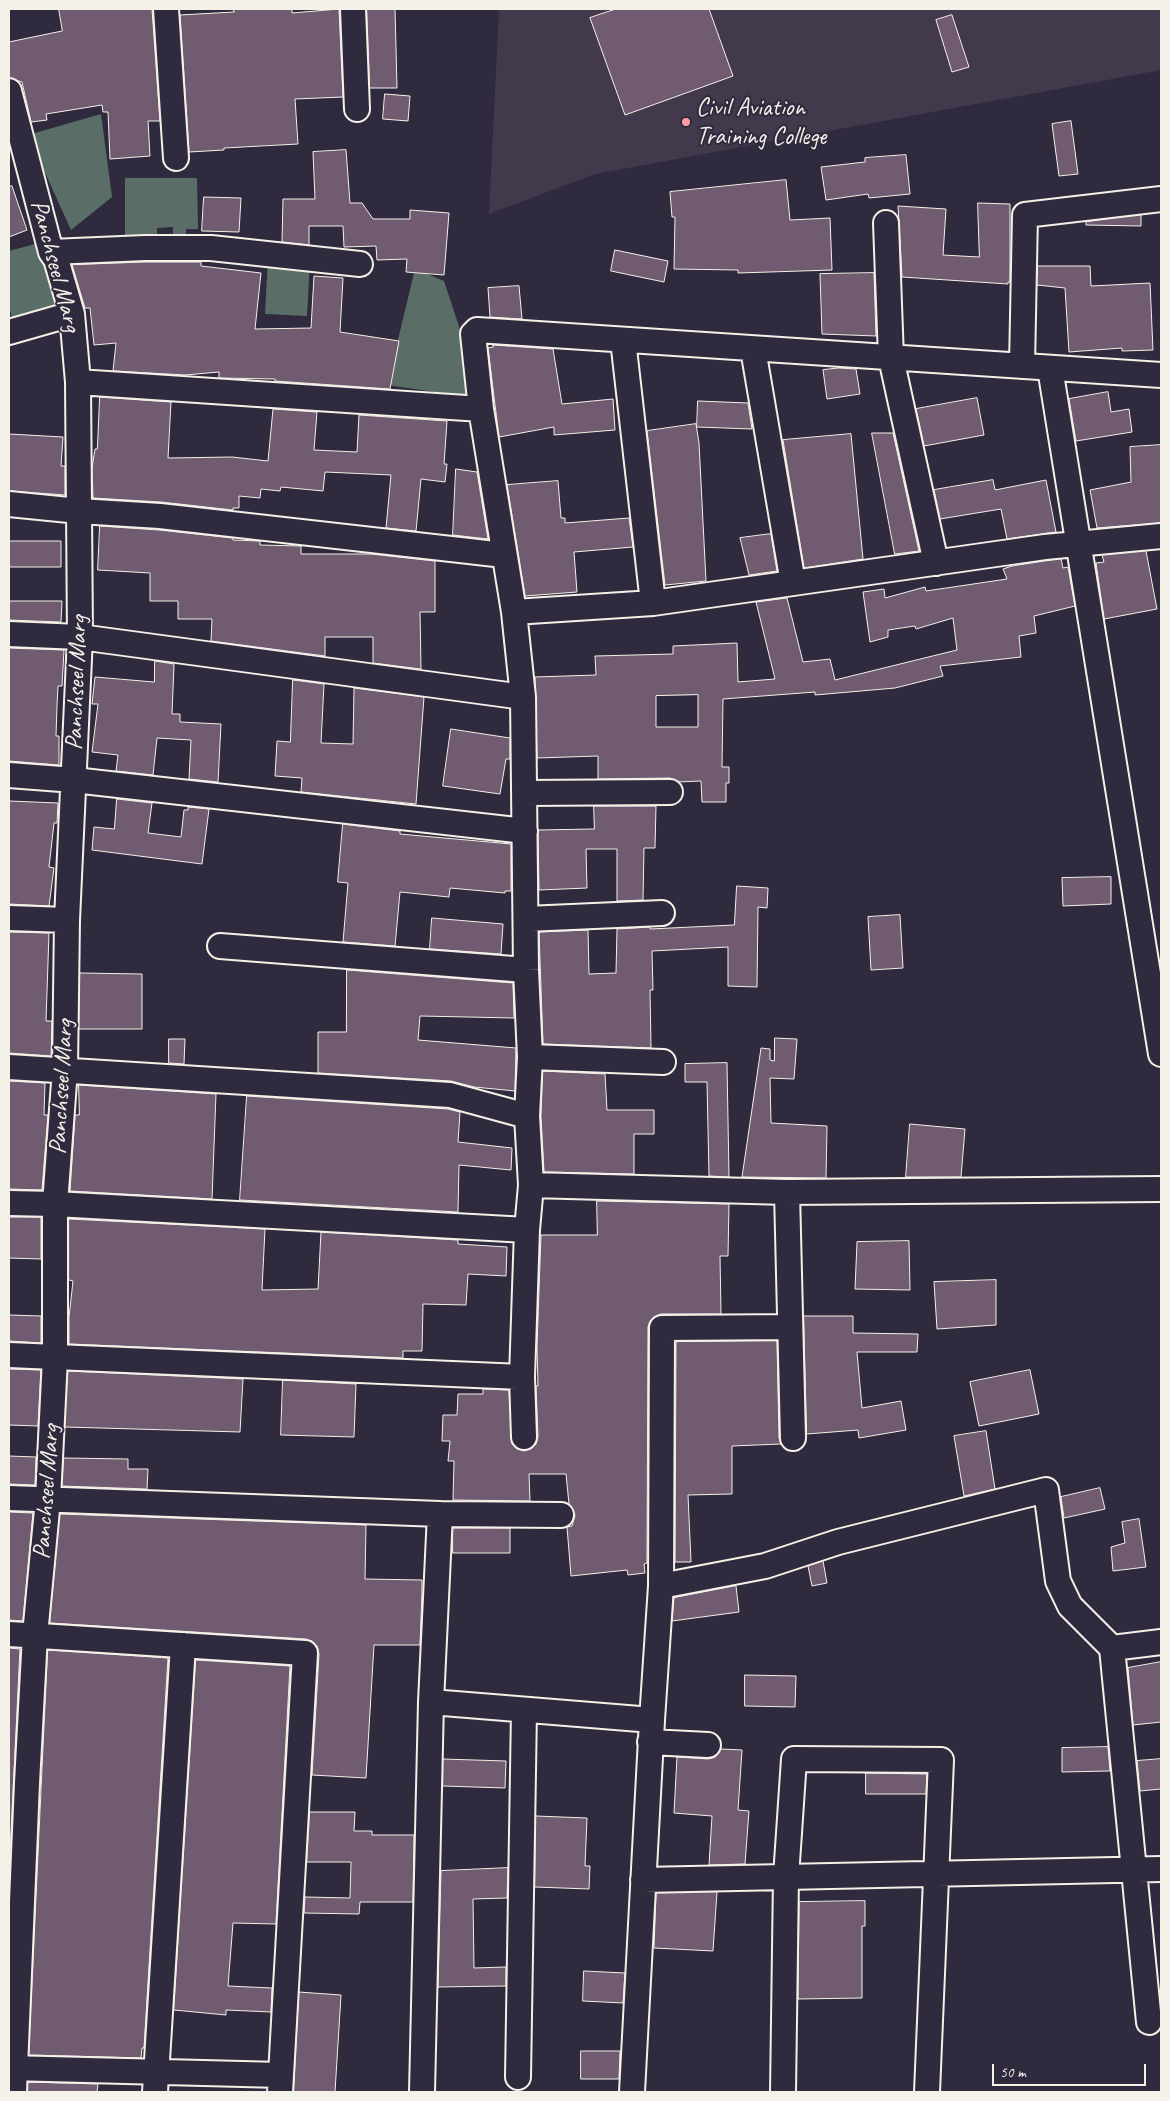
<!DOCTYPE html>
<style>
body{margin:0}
#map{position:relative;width:1170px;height:2101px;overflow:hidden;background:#2f2a3d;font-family:Caveat,sans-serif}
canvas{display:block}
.frame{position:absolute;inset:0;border:10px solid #f4f1e8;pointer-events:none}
.scale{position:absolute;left:992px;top:2064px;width:154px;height:22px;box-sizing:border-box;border:2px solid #f4f1e8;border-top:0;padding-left:6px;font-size:15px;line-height:18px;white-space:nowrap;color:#f4f1e8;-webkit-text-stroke:4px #2f2a3d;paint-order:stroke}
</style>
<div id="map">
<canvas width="1170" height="2101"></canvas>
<div class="frame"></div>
<div class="scale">50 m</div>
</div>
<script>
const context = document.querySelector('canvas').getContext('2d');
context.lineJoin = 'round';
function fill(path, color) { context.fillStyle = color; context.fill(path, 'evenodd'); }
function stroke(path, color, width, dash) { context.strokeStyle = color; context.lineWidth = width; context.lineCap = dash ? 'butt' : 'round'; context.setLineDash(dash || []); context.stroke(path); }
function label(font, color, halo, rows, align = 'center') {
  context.font = font + ' Caveat,sans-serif'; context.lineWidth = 4; context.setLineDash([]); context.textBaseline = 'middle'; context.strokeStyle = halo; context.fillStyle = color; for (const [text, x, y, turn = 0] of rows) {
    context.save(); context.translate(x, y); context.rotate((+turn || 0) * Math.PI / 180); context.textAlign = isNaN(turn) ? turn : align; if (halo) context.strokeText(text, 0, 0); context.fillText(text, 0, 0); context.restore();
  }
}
const built = new Path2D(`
 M 499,9 L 1161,9 L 1161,70 L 595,174 L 489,214 Z`);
const green = new Path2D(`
 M 101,114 L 112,197 L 71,230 L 28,135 Z
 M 125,178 L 197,178 L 198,229 L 186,229 L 186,239 L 173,239 L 173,227 L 157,228 L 157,243 L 141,243 L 140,235 L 125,235 Z
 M 39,243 L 57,310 L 13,322 L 9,306 L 9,251 Z
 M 268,257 L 310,259 L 307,316 L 265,314 Z
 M 415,269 L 444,281 L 483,399 L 387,385 Z`);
const building = new Path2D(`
 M 59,9 L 152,9 L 160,121 L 148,121 L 150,156 L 110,159 L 108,112 L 103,112 L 102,105 L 46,114 L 47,120 L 31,122 L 22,82 L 9,78 L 9,42 L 62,31 Z
 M 233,9 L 292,9 L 292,13 L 339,9 L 343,97 L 295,99 L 298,144 L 224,148 L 224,150 L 189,152 L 180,15 L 234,12 Z
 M 367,9 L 395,9 L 397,88 L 370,88 Z
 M 616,9 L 709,9 L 733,76 L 625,115 L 590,18 Z
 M 952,15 L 969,67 L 952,72 L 936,20 Z
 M 385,94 L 410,96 L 408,121 L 383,119 Z
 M 1071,121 L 1078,174 L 1059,176 L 1052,124 Z
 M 346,150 L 350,203 L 362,203 L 373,219 L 410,219 L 410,210 L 449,213 L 444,275 L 406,272 L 407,259 L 377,260 L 376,246 L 344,247 L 343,226 L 309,226 L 309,245 L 282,242 L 283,199 L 315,199 L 313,152 Z
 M 906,155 L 910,194 L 869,198 L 868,194 L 826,200 L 821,167 L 865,162 L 865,158 Z
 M 786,180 L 790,220 L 830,218 L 832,270 L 738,273 L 738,270 L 674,269 L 675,217 L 672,217 L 670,192 Z
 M 12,186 L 27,230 L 9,237 L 9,187 Z
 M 204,197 L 241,198 L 239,232 L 202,231 Z
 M 978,203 L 1010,204 L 1010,282 L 1008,282 L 1008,284 L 902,277 L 898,206 L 946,209 L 943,255 L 979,257 Z
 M 1141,215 L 1141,226 L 1086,225 L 1086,222 Z
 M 615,250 L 668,261 L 664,282 L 611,271 Z
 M 145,262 L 201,262 L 201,266 L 261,273 L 255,329 L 311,328 L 314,276 L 343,278 L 340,332 L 399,341 L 390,389 L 275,381 L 275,379 L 219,378 L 219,372 L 185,375 L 113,371 L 116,343 L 94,345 L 90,308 L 85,308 L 72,265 Z
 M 1038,266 L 1090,266 L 1091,286 L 1150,283 L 1153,350 L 1122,351 L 1122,348 L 1069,352 L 1065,288 L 1037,285 Z
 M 874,273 L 876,336 L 822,334 L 820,274 Z
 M 519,286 L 522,319 L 490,317 L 488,288 Z
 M 493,345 L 553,349 L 562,404 L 613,399 L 615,430 L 554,435 L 554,427 L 499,437 L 488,348 L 493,347 Z
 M 839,368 L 856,369 L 860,394 L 827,399 L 823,370 Z
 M 1108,392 L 1111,412 L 1129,409 L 1132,432 L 1076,441 L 1069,399 Z
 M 100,397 L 171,402 L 168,458 L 232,457 L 268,461 L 273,409 L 317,412 L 314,450 L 357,452 L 359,415 L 447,421 L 444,464 L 447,464 L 445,482 L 421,479 L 416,531 L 386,528 L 391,475 L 325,472 L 323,491 L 281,487 L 280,491 L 261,489 L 260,498 L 239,496 L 239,508 L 233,508 L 233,510 L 161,502 L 93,498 L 92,468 L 95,449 L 97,449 Z
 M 977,398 L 984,435 L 924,446 L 916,409 Z
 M 698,401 L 748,403 L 752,429 L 697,427 Z
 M 696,424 L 699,443 L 706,581 L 665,585 L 647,431 Z
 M 872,433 L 893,433 L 919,551 L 895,554 Z
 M 9,434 L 63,437 L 61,466 L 65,466 L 65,495 L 9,491 Z
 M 851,434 L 863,559 L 804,568 L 783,440 Z
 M 1161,445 L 1161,523 L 1097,528 L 1090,490 L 1131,482 L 1130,447 Z
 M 456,469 L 477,472 L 488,539 L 453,535 Z
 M 993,480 L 995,490 L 1046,480 L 1056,532 L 1007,539 L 1001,509 L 940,519 L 934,490 Z
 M 558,481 L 561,518 L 565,518 L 565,523 L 629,518 L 633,547 L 574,552 L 577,592 L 525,596 L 507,485 Z
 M 100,526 L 159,530 L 233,538 L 233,540 L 260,541 L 260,545 L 301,546 L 301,554 L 371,554 L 435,561 L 435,612 L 420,612 L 421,669 L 373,663 L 373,637 L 325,637 L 325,656 L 211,641 L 212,619 L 178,619 L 178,601 L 150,601 L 150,573 L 98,570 Z
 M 771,534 L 777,571 L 749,575 L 740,538 Z
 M 9,541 L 61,541 L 61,567 L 9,567 Z
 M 1146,551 L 1157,609 L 1104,619 L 1096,563 L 1104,562 L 1102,555 Z
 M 1061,559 L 1063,568 L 1068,567 L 1075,606 L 1034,616 L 1036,633 L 1019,636 L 1021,657 L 940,666 L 943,676 L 895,688 L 815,695 L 815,692 L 723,699 L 722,767 L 729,767 L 729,783 L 726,783 L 726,802 L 702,802 L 701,781 L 678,782 L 670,778 L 598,779 L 598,756 L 537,758 L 535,677 L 596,675 L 595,656 L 673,654 L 673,646 L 737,643 L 738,682 L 775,679 L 756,602 L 787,598 L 803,662 L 830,659 L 835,680 L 957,650 L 953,618 L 916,629 L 915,626 L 888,630 L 888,637 L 870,642 L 863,592 L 884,589 L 885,598 L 925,587 L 926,591 L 1007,579 L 1003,569 L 1012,566 ZM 698,695 L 698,727 L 656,727 L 656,696 Z
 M 9,601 L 62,601 L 61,622 L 9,620 Z
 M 9,648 L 64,650 L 62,686 L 58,686 L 57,706 L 56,736 L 59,736 L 59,765 L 9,761 Z
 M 155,661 L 174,664 L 172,714 L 180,714 L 180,722 L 221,724 L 218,782 L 189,779 L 191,740 L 157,738 L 153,775 L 116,771 L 118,755 L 92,752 L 98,704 L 92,704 L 95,677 L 154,682 Z
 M 293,680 L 324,684 L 321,743 L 353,744 L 354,688 L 424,697 L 416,804 L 301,792 L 302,778 L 275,776 L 277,741 L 290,742 Z
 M 451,729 L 510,738 L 510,759 L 506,759 L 500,794 L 443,786 Z
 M 117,799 L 152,803 L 148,833 L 181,837 L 184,810 L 188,810 L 188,807 L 209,809 L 202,864 L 92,850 L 94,827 L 114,829 Z
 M 9,801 L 58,803 L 57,823 L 54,823 L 49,867 L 54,868 L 49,906 L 9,904 Z
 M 594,806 L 656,806 L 655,848 L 644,848 L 643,900 L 617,901 L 617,849 L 586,849 L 587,888 L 539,890 L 538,830 L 594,829 Z
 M 343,824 L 400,831 L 400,834 L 511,844 L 511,891 L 505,891 L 505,893 L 450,888 L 449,897 L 400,892 L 395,946 L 343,942 L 348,883 L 338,882 Z
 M 1111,877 L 1111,904 L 1063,906 L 1062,878 Z
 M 737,886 L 768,888 L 767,908 L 758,907 L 757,987 L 728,986 L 728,947 L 652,951 L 653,990 L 650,990 L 651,1048 L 543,1044 L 539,932 L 588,930 L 589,974 L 616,973 L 617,929 L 650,927 L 650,929 L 734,925 Z
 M 900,915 L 903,968 L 871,970 L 868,917 Z
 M 432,918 L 503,924 L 501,954 L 430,949 Z
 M 9,932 L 49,933 L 46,1021 L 52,1021 L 51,1056 L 9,1053 Z
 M 347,970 L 513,983 L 514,1018 L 420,1016 L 418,1040 L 516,1048 L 515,1091 L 474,1087 L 451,1081 L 318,1073 L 318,1032 L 346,1032 Z
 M 80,973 L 142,974 L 142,1029 L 79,1029 Z
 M 775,1038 L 797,1039 L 794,1079 L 770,1078 L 771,1123 L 827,1126 L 826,1178 L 742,1177 L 761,1048 L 770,1049 L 770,1060 L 774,1061 Z
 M 169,1039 L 185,1039 L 184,1064 L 169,1063 Z
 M 727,1063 L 729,1177 L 709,1176 L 707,1082 L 685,1082 L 685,1064 Z
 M 543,1071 L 605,1074 L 607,1110 L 654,1110 L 654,1134 L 634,1134 L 634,1174 L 544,1172 L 541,1116 Z
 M 9,1081 L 45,1083 L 44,1115 L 48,1115 L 42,1190 L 9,1189 Z
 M 79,1085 L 216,1094 L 212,1199 L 70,1191 L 75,1115 L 79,1115 Z
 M 247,1096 L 448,1109 L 460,1112 L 458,1142 L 512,1148 L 511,1170 L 459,1165 L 458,1212 L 240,1200 Z
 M 910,1124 L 965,1129 L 961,1177 L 906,1177 Z
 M 597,1201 L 729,1204 L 728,1256 L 720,1256 L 721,1314 L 661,1314 L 656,1316 L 650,1321 L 648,1327 L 647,1563 L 644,1564 L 645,1573 L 628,1575 L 627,1570 L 571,1576 L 567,1527 L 572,1526 L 575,1515 L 569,1504 L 566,1474 L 529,1474 L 530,1501 L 453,1500 L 454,1461 L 448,1461 L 450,1441 L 442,1441 L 443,1415 L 457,1415 L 458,1394 L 483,1394 L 483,1389 L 509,1390 L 512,1444 L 517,1449 L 524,1451 L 531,1449 L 536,1444 L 538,1437 L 536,1386 L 538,1386 L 537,1346 L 541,1235 L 597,1235 Z
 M 9,1217 L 41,1217 L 41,1259 L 9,1258 Z
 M 69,1219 L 265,1229 L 262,1290 L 318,1289 L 321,1232 L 458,1240 L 458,1244 L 507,1247 L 506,1276 L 468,1274 L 466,1305 L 423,1304 L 422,1351 L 403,1351 L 403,1358 L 69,1344 L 69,1317 L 73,1281 L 69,1280 Z
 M 909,1241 L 910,1290 L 855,1289 L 857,1242 Z
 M 996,1280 L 996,1325 L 937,1329 L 934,1282 Z
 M 9,1315 L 41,1316 L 41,1343 L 9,1341 Z
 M 804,1316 L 853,1316 L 853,1333 L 918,1334 L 917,1352 L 857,1352 L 862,1408 L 901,1401 L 906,1430 L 859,1438 L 858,1430 L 807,1434 Z
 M 777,1341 L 779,1438 L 781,1444 L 732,1446 L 732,1494 L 688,1495 L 691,1562 L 675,1562 L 676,1342 Z
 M 9,1369 L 41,1370 L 38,1426 L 9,1425 Z
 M 1030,1370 L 1039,1414 L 979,1426 L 970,1382 Z
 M 68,1371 L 243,1379 L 240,1432 L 65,1427 Z
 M 283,1380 L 356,1384 L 354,1437 L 281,1435 Z
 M 986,1431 L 995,1489 L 964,1496 L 954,1436 Z
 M 9,1456 L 36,1457 L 35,1485 L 9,1484 Z
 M 64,1458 L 128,1459 L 128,1469 L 148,1469 L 147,1489 L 62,1486 Z
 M 1100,1488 L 1105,1509 L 1064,1518 L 1061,1497 Z
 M 9,1512 L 33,1513 L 23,1621 L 9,1620 Z
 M 60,1514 L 366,1525 L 365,1579 L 422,1580 L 422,1592 L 420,1645 L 374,1645 L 366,1778 L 312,1775 L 319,1654 L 317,1646 L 312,1641 L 306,1639 L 50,1623 Z
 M 1139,1519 L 1146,1567 L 1113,1571 L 1111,1547 L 1125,1543 L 1122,1522 Z
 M 453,1528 L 510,1528 L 510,1553 L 453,1553 Z
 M 823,1561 L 827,1583 L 812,1586 L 808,1566 Z
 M 736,1586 L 739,1612 L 672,1621 L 674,1598 Z
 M 9,1648 L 20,1649 L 10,1854 L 9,1854 Z
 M 48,1650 L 168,1658 L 144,2048 L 142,2048 L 141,2058 L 29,2055 Z
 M 196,1660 L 290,1666 L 276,1924 L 233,1923 L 228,1986 L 272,1988 L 271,2012 L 226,2010 L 226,2015 L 174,2010 Z
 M 1161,1662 L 1161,1722 L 1133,1725 L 1128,1668 Z
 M 745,1675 L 796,1676 L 795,1707 L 745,1706 Z
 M 1108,1747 L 1110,1771 L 1062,1772 L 1062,1748 Z
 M 721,1749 L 742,1750 L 738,1810 L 749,1811 L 745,1864 L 709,1865 L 712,1816 L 674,1813 L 677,1757 L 708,1759 L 715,1757 Z
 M 443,1759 L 506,1761 L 505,1788 L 443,1786 Z
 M 1161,1759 L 1161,1789 L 1140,1791 L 1137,1761 Z
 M 866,1773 L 927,1774 L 926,1794 L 866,1794 Z
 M 310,1812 L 355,1812 L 354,1831 L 372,1831 L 372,1835 L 414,1835 L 413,1902 L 360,1902 L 359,1914 L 304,1913 L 305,1897 L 350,1898 L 351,1862 L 307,1862 Z
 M 536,1816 L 587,1818 L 585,1866 L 590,1866 L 589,1889 L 535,1887 Z
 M 508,1868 L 507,1898 L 473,1899 L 474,1968 L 506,1967 L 506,1986 L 438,1987 L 441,1871 Z
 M 717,1892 L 713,1951 L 654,1948 L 656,1893 Z
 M 865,1901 L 865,1926 L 862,1926 L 862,1998 L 798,1999 L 799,1902 Z
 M 584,1971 L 625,1973 L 623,2003 L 583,2001 Z
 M 299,1992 L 341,1995 L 335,2092 L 294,2092 Z
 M 581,2051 L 620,2051 L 619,2079 L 581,2079 Z
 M 28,2082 L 98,2084 L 97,2092 L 28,2092 Z`);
const minor = new Path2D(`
 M 166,9 L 176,158
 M 353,9 L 357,109
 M 9,91 L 51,252 L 56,259 L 72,314 L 78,382 L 80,637 L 67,920 L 65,1069 L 55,1204 L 55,1358 L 48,1499 L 35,1635 L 27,1783 L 14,2092
 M 886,223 L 891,358 L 936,563
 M 51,252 L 145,248 L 211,248 L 360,264
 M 9,332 L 72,314
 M 623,340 L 653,603
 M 753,349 L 793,583
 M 1022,366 L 1025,215 L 1161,199
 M 1050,368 L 1161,1054
 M 481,409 L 473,334 L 477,330 L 1161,375
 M 9,504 L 79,511 L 160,516 L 504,555
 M 514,612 L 653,603 L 1045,547 L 1161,536
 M 9,634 L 80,637 L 523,697
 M 9,775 L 74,780 L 525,831
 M 525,793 L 670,792
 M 9,918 L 67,920
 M 526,919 L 662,913
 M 220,946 L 526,970
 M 530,1057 L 663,1062
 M 9,1067 L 450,1095 L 527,1116
 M 531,1185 L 787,1192 L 1161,1189
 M 787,1192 L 793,1438
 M 9,1203 L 55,1204 L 527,1230
 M 9,1355 L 522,1377 L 527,1230 L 531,1185 L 527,1116 L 530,1057 L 526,970 L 523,697 L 514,612 L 481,409 L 78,382
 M 522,1377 L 524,1437
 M 9,1498 L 440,1514 L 561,1515
 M 440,1514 L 431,1702 L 652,1720
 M 661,1586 L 765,1566 L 838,1542 L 1046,1490 L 1058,1581 L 1070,1606 L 1112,1648
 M 9,1634 L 305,1653 L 280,2092
 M 650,1742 L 708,1745
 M 643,1880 L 1161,1869
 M 1149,2022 L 1112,1648 L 1161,1642
 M 9,2068 L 281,2075
 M 518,2077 L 524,1710
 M 155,2092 L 183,1645
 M 422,2092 L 431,1702
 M 632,2092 L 652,1720 L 661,1586 L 662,1328 L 790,1327
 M 783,2092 L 786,1877 L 794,1759 L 941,1760 L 927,2092`);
const markers = [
 [686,122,5,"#ff9aa2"]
];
const poiNames = [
 ["Civil Aviation",696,108],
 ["Training College",696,137]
];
const streetNames = [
 ["Panchseel Marg",55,266,75],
 ["Panchseel Marg",77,683,-88],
 ["Panchseel Marg",62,1087,-87],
 ["Panchseel Marg",47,1492,-86]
];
fill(built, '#42394c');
fill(green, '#5a6e67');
fill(building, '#705b70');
stroke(building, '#f4f1e8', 1);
stroke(minor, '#f4f1e8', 28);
stroke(minor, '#2f2a3d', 24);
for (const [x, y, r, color] of markers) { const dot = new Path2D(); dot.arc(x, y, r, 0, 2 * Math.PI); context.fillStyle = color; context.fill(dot); stroke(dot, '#2f2a3d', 2); }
label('25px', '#f4f1e8', '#2f2a3d', poiNames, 'left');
label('25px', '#f4f1e8', '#2f2a3d', streetNames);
</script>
